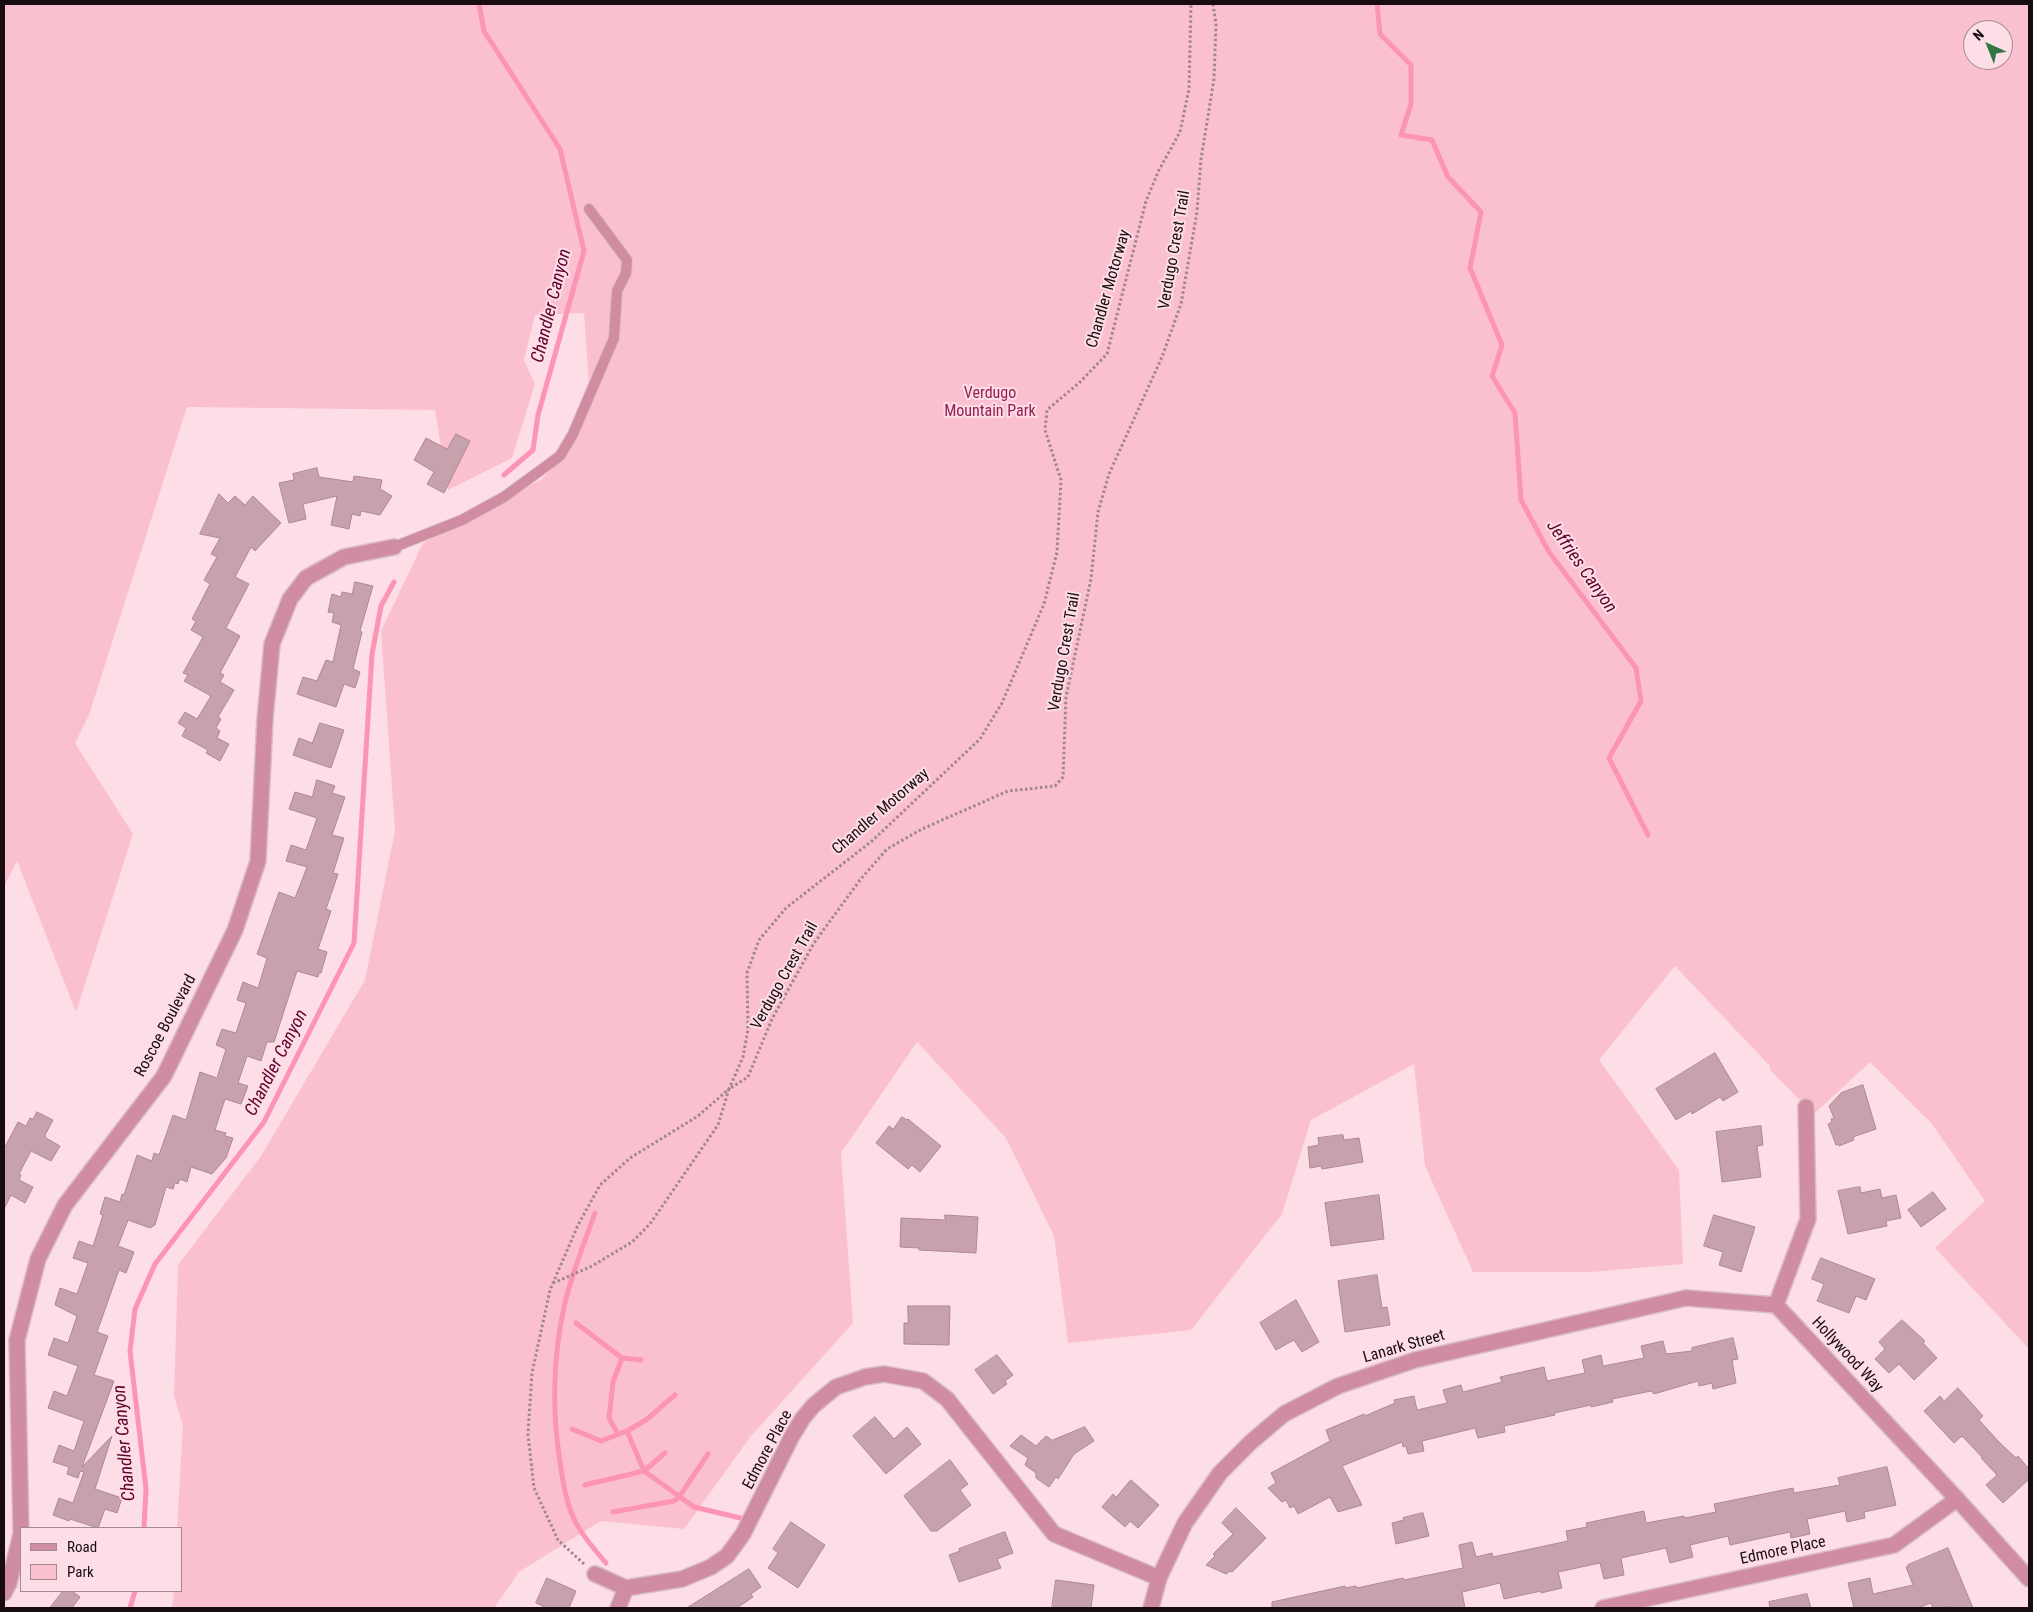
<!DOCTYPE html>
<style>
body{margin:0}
#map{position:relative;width:2033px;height:1612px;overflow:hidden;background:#fedee6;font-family:"Roboto Condensed",sans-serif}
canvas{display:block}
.frame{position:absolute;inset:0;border:5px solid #190c10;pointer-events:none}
.legend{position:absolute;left:20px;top:1527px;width:162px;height:65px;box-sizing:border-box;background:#fedee6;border:1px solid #a28a90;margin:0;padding:6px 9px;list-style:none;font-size:15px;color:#190c10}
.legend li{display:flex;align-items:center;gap:10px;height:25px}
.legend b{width:25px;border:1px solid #a28a90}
.north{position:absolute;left:1963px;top:20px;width:50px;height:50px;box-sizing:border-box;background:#fedee6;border:1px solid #a28a90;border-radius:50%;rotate:316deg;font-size:14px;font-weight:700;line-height:20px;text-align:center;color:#190c10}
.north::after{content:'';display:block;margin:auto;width:18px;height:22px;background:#307744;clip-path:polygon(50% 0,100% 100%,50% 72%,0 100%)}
</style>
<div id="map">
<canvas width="2033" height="1612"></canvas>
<div class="frame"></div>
<ul class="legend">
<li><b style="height:6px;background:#d08da1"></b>Road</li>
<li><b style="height:14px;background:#fbc0d0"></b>Park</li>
</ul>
<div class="north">N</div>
</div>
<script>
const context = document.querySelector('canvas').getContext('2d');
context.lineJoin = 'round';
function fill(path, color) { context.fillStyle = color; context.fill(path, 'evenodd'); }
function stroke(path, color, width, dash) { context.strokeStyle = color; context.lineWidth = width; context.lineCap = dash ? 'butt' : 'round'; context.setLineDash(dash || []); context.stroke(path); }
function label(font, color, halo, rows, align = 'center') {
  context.font = font + ' "Roboto Condensed",sans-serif'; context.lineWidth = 4; context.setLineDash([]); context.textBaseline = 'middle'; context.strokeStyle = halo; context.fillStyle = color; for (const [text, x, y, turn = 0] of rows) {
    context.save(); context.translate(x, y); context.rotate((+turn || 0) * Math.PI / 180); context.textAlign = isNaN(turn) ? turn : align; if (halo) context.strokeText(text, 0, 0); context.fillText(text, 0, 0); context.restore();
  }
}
const green = new Path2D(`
 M 4,4 L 2029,4 L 2029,1349 L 1935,1248 L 1985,1201 L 1932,1124 L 1870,1062 L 1814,1114 L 1771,1071 L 1769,1065 L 1675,966 L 1599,1060 L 1679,1170 L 1683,1264 L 1592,1272 L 1473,1272 L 1425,1166 L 1414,1064 L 1311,1120 L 1282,1214 L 1191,1330 L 1068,1343 L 1054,1236 L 1006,1138 L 917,1042 L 841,1153 L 853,1323 L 751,1436 L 684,1529 L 601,1521 L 519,1572 L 494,1608 L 172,1608 L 174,1591 L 181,1591 L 181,1528 L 177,1528 L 183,1426 L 174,1396 L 178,1265 L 261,1156 L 365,980 L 395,831 L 381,631 L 423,543 L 542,479 L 555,465 L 590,401 L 584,313 L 535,315 L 524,360 L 535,384 L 512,458 L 448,490 L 435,410 L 187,407 L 89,715 L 75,743 L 133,834 L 76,1012 L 17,861 L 4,887 ZM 1973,30 L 2003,30 L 2003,60 L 1973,60 Z`);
const stream = new Path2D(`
 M 479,4 L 484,31 L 560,149 L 584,251 L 538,415 L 533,450 L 504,475
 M 1377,4 L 1380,34 L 1411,65 L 1411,104 L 1401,135 L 1432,140 L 1448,177 L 1481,212 L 1470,268 L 1502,345 L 1492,376 L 1515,413 L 1521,500 L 1549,552 L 1636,668 L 1641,701 L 1609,758 L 1648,835
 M 595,1213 C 584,1244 571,1275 564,1307 C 553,1358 552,1411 560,1462 C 563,1482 566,1503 575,1521 C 583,1537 595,1550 606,1563
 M 576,1323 L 622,1358 L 641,1360
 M 572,1429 L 601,1441 L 627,1431 L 646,1420 L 675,1395
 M 627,1431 L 644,1471 L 694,1507 L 749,1520
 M 618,1434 L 609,1418 L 613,1382 L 622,1358
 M 585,1485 L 644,1471 L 665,1453
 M 613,1512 L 674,1501 L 679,1497 L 708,1454
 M 144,1528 L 146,1489 L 130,1351 L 135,1309 L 155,1264 L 264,1122 L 354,943 L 372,654 L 381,606 L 394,582
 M 130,1608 L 135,1591`);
const building = new Path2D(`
 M 456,434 L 470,441 L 444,493 L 427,484 L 434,472 L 414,460 L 426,438 L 447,449 Z
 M 317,468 L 319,477 L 353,482 L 354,476 L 382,480 L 380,489 L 392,496 L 380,515 L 361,511 L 360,516 L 352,514 L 349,529 L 331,525 L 337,496 L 303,504 L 306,519 L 289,523 L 279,483 L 294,480 L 293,474 Z
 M 219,494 L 228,503 L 235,496 L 245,505 L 253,496 L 281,523 L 255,551 L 251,547 L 235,577 L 249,584 L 226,628 L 240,636 L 220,673 L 224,675 L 220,682 L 234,690 L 218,717 L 221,719 L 216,728 L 220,731 L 217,738 L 229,744 L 220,761 L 206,753 L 208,750 L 182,736 L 186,728 L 178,723 L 185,712 L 197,719 L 211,696 L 184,681 L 188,675 L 183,673 L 203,637 L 191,630 L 196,621 L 192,619 L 210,584 L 204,580 L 217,557 L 211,554 L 220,538 L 200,534 Z
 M 355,582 L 373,586 L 360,631 L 362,632 L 353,669 L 360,672 L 355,688 L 344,684 L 336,707 L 297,694 L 303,677 L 317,681 L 326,660 L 333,662 L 341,625 L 332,622 L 334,613 L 328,612 L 332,594 L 341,597 L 342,592 L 352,594 Z
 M 320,723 L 344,730 L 331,768 L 293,755 L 299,738 L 312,743 Z
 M 317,780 L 335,786 L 332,793 L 345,797 L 332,835 L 344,838 L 333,873 L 338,874 L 326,909 L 331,911 L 318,949 L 327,952 L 321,973 L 319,973 L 318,977 L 297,971 L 274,1042 L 267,1042 L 261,1061 L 247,1056 L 238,1083 L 248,1086 L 241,1104 L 225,1099 L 215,1130 L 226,1133 L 225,1136 L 233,1138 L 226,1158 L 212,1174 L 191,1167 L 187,1182 L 180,1179 L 178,1184 L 175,1183 L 173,1189 L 166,1187 L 155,1225 L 150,1228 L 128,1220 L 118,1246 L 134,1252 L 126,1273 L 119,1270 L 97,1332 L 108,1336 L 94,1375 L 114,1381 L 82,1467 L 112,1436 L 95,1489 L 122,1498 L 117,1513 L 105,1509 L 98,1528 L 70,1519 L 69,1521 L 53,1515 L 59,1498 L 73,1503 L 84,1472 L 80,1471 L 78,1478 L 67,1474 L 69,1467 L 53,1462 L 59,1445 L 74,1451 L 84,1421 L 48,1408 L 54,1391 L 67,1396 L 78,1366 L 48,1355 L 54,1338 L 68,1343 L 77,1316 L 55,1305 L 56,1301 L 60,1288 L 77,1294 L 88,1263 L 73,1258 L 79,1241 L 93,1246 L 103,1215 L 100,1214 L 105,1197 L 120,1202 L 122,1194 L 124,1195 L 137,1155 L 152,1161 L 154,1153 L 159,1155 L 173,1115 L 186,1120 L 200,1072 L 217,1078 L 226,1049 L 216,1045 L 222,1029 L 236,1033 L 246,1003 L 237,1000 L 243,982 L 258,988 L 267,958 L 257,954 L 279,892 L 295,898 L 307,867 L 286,861 L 291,845 L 306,850 L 317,818 L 289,809 L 295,792 L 312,797 Z
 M 1715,1053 L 1738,1092 L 1723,1101 L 1720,1097 L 1692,1114 L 1691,1111 L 1676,1120 L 1656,1089 Z
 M 1863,1085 L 1876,1129 L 1853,1137 L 1854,1140 L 1839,1146 L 1838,1144 L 1836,1145 L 1828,1124 L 1832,1122 L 1831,1119 L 1834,1118 L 1829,1106 L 1841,1093 Z
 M 37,1112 L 53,1120 L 45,1135 L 46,1138 L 60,1146 L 51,1161 L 31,1151 L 19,1174 L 21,1175 L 19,1180 L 33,1187 L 25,1203 L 11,1195 L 4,1209 L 4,1149 L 18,1122 L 26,1126 L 30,1118 L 33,1119 Z
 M 902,1117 L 907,1120 L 908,1119 L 941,1146 L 920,1172 L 912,1165 L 908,1169 L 876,1143 L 889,1126 L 893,1129 Z
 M 1761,1126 L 1763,1145 L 1757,1146 L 1761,1177 L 1722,1182 L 1716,1132 Z
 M 1343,1135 L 1344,1140 L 1359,1138 L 1363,1162 L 1322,1169 L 1321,1166 L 1310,1168 L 1308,1147 L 1319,1145 L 1318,1138 Z
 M 1860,1187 L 1861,1193 L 1880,1189 L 1882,1198 L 1896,1195 L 1901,1218 L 1886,1221 L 1887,1226 L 1848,1234 L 1838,1191 Z
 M 1933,1192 L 1946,1209 L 1921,1227 L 1908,1210 Z
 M 1379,1195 L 1384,1239 L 1331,1246 L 1325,1203 Z
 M 945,1215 L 978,1217 L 976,1253 L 919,1250 L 919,1248 L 900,1247 L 901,1218 L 945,1220 Z
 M 1714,1215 L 1755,1227 L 1741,1272 L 1719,1265 L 1723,1252 L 1704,1246 Z
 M 1821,1258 L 1875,1279 L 1866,1300 L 1856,1296 L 1849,1313 L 1817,1301 L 1824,1284 L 1812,1279 Z
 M 1377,1275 L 1382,1308 L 1387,1307 L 1390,1325 L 1345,1332 L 1338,1281 Z
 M 1296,1300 L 1319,1342 L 1302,1352 L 1294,1340 L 1276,1350 L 1260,1323 Z
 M 908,1306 L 950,1306 L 949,1345 L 904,1344 L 904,1323 L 908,1323 Z
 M 1902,1320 L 1925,1341 L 1923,1343 L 1937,1358 L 1914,1380 L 1899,1364 L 1889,1373 L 1875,1359 L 1885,1349 L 1879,1342 Z
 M 1733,1338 L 1738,1359 L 1732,1360 L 1736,1383 L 1713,1389 L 1712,1383 L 1699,1386 L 1698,1381 L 1654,1394 L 1651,1391 L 1612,1399 L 1613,1402 L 1591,1407 L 1591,1405 L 1554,1413 L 1555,1415 L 1504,1426 L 1505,1432 L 1478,1438 L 1475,1428 L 1422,1441 L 1424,1451 L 1408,1454 L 1406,1446 L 1403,1447 L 1402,1442 L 1342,1466 L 1362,1505 L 1338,1512 L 1330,1497 L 1298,1514 L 1294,1506 L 1290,1508 L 1286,1500 L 1282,1502 L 1268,1488 L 1276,1483 L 1271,1473 L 1330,1441 L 1326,1430 L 1364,1414 L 1365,1416 L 1395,1403 L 1394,1400 L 1414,1396 L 1417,1410 L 1447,1403 L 1443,1390 L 1461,1385 L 1463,1392 L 1502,1382 L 1500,1377 L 1544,1367 L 1547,1381 L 1585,1373 L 1582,1360 L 1601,1355 L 1603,1366 L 1644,1358 L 1641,1346 L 1663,1341 L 1666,1354 L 1692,1351 L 1692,1348 Z
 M 997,1355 L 1013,1375 L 1005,1381 L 1007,1384 L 993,1394 L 975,1370 Z
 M 1958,1388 L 1983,1416 L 1979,1420 L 1999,1442 L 2016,1458 L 2018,1456 L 2029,1469 L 2029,1479 L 2003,1503 L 1986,1485 L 1997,1475 L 1981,1458 L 1982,1457 L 1962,1436 L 1954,1443 L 1924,1411 L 1940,1396 L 1944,1401 Z
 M 875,1417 L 894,1439 L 907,1427 L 921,1444 L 886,1474 L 853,1436 Z
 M 1085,1427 L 1094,1441 L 1074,1454 L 1058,1479 L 1056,1477 L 1049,1487 L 1036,1478 L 1036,1473 L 1025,1465 L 1028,1458 L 1010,1446 L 1021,1435 L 1036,1446 L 1046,1436 L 1052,1440 Z
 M 950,1460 L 968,1484 L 960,1490 L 971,1505 L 937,1531 L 931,1531 L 904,1496 Z
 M 1887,1467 L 1896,1505 L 1864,1512 L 1865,1518 L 1847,1522 L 1845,1511 L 1807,1519 L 1810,1534 L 1791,1538 L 1790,1532 L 1730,1545 L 1728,1536 L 1690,1545 L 1693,1557 L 1670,1563 L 1666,1548 L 1621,1558 L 1624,1575 L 1604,1579 L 1600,1563 L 1558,1572 L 1562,1588 L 1541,1593 L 1541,1591 L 1504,1599 L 1500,1583 L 1462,1592 L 1465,1608 L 1272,1608 L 1272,1602 L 1345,1586 L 1345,1588 L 1356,1586 L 1357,1588 L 1403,1578 L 1404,1580 L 1463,1568 L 1459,1545 L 1472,1542 L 1476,1557 L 1492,1553 L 1493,1557 L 1568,1541 L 1566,1531 L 1587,1527 L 1586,1523 L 1644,1511 L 1646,1523 L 1684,1516 L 1685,1518 L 1716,1512 L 1714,1504 L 1793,1488 L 1794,1493 L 1840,1485 L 1838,1478 Z
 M 1131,1480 L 1159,1505 L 1138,1528 L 1130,1521 L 1125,1527 L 1102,1507 L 1113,1494 L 1116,1497 Z
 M 1236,1508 L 1266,1538 L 1232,1572 L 1230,1571 L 1226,1574 L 1206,1565 L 1215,1556 L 1213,1554 L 1233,1534 L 1222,1523 Z
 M 1423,1513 L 1429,1536 L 1396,1544 L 1392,1523 L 1404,1520 L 1403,1518 Z
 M 791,1522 L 825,1545 L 798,1588 L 768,1568 L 778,1553 L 773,1549 Z
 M 1005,1532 L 1013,1553 L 997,1559 L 1001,1568 L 959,1582 L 949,1555 L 960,1551 L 959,1549 Z
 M 1948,1548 L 1973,1608 L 1945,1607 L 1933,1608 L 1931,1603 L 1918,1608 L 1854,1608 L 1848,1583 L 1870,1578 L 1873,1594 L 1913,1585 L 1906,1567 L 1909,1566 L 1908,1565 Z
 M 749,1569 L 761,1587 L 751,1594 L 753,1597 L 737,1608 L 687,1608 Z
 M 547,1578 L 576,1591 L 569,1608 L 547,1608 L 536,1603 Z
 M 1056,1580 L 1094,1585 L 1091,1608 L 1052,1608 Z
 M 63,1591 L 72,1591 L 80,1597 L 72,1608 L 50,1608 Z
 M 1807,1594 L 1811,1608 L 1770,1608 L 1769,1602 Z`);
const path = new Path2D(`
 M 553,1283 L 592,1266 L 632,1242 L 650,1224 L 718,1125 L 729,1089 L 748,1077 L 772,1019 L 814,943 L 860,880 L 887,849 L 922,829 L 1008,791 L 1055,786 L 1063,777 L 1066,697 L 1091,579 L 1098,512 L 1109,474 L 1162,357 L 1181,304 L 1197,212 L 1201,159 L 1214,79 L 1216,24 L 1213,4
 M 584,1564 L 558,1540 L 534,1488 L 528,1434 L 532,1373 L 550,1290 L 578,1225 L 600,1185 L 630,1158 L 698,1116 L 729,1089 L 743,1057 L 748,1029 L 747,973 L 759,940 L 786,908 L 872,841 L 980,739 L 1002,703 L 1044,604 L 1057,552 L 1061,480 L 1045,430 L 1047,410 L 1080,382 L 1107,354 L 1146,201 L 1159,170 L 1180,132 L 1189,89 L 1191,4`);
const service = new Path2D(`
 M 394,547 L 462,520 L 504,497 L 560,456 L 573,434 L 614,338 L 617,291 L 626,273 L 627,260 L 589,209`);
const minor = new Path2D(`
 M 1806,1107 L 1808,1219 L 1776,1305 L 1957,1499 L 2029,1579
 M 595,1574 L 626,1588 L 682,1579 L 711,1567 L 727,1556 L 743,1534 L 792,1436 L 803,1418 L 813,1406 L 836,1387 L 865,1377 L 884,1374 L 923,1381 L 947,1399 L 1054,1534 L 1159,1578
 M 4,1593 L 9,1583 L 21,1534 L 17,1340 L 38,1259 L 65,1205 L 164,1076 L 235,930 L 258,861 L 265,719 L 272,644 L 290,599 L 306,578 L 344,557 L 394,547
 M 618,1608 L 626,1588
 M 1151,1608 L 1159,1578 L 1185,1523 L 1220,1473 L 1251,1442 L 1284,1414 L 1338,1386 L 1415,1360 L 1686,1298 L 1776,1305
 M 1603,1608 L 1894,1545 L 1957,1499`);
const streetNames = [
 ["Verdugo Crest Trail",1175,250,-80],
 ["Chandler Motorway",1109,289,-74],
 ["Verdugo Crest Trail",1065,652,-80],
 ["Chandler Motorway",881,812,-41],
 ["Verdugo Crest Trail",785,976,-61],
 ["Roscoe Boulevard",166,1026,-62],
 ["Lanark Street",1404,1347,-16],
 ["Hollywood Way",1847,1355,47],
 ["Edmore Place",768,1450,-62],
 ["Edmore Place",1783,1551,-12]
];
const parkNames = [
 ["Verdugo",990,394],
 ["Mountain Park",990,412]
];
const waterNames = [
 ["Chandler Canyon",552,306,-76],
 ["Jeffries Canyon",1581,567,55],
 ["Chandler Canyon",277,1063,-63],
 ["Chandler Canyon",125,1443,-95]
];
fill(green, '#fbc0d0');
stroke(stream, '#fc94b5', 5);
fill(building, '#c7a1ab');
stroke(building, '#ae8893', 1);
stroke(service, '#d9bcc4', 12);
stroke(minor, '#d9bcc4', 18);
stroke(path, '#9f878d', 3, [2.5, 2.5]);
stroke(service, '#d08da1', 10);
stroke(minor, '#d08da1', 15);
label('16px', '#190c10', '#fedee6', streetNames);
label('16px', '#961e52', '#fedee6', parkNames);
label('italic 18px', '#5f002e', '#fedee6', waterNames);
</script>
